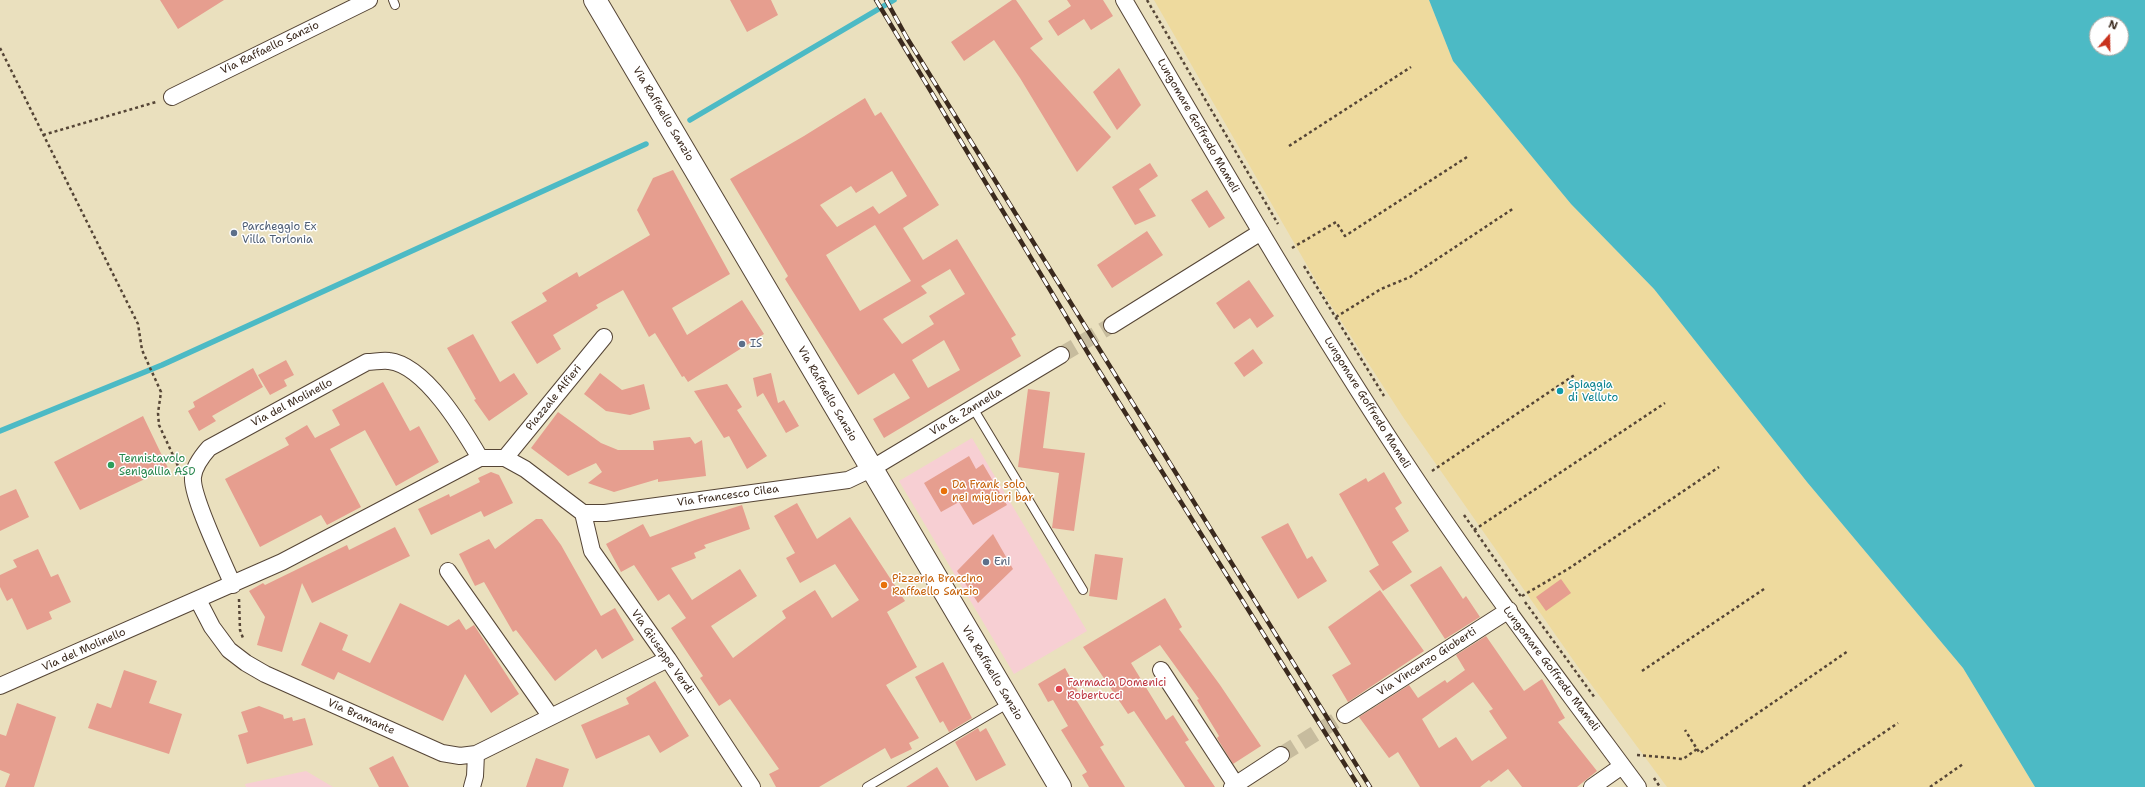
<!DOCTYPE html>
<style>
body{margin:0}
#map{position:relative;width:2145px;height:787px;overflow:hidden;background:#eae0be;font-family:"Shantell Sans",sans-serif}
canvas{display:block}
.north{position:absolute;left:2089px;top:16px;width:40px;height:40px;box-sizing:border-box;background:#fff;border:1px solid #b1aaa5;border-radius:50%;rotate:20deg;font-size:11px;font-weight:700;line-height:16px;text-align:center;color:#3b2a1e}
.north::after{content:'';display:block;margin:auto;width:14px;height:18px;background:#c8321e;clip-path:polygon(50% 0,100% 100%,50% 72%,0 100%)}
</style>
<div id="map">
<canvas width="2145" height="787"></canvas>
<div class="north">N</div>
</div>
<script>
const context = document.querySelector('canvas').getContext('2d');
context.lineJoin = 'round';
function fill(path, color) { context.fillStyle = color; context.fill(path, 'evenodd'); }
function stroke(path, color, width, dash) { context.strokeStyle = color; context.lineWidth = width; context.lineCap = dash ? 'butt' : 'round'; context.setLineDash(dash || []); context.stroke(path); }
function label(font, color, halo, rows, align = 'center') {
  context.font = font + ' "Shantell Sans",sans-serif'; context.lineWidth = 3; context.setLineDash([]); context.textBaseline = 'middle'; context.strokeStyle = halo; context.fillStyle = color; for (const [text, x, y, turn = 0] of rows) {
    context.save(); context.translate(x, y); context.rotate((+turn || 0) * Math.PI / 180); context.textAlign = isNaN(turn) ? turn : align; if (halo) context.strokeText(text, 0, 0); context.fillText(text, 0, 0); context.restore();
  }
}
const built = new Path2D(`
 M 972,438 L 1087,631 L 1014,674 L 899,481 Z
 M 306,771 L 333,787 L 246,787 L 245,784 Z`);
const sand = new Path2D(`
 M 1154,0 L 1429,0 L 1453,61 L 1571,204 L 1654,289 L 1807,482 L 1963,668 L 2035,787 L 1667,787 L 1576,664 L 1403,417 L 1323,293 Z`);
const water = new Path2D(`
 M 1429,0 L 2145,0 L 2145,787 L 2035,787 L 1963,668 L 1807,482 L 1654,289 L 1571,204 L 1453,61 ZM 2097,24 L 2121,24 L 2121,48 L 2097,48 Z`);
const stream = new Path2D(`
 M 690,120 L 894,0
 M 0,431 L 162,365 L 646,144`);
const building = new Path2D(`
 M 160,0 L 224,0 L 178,29 Z
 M 730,0 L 771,0 L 778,15 L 747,32 Z
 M 1012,0 L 1016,0 L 1043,39 L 1030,48 L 1111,137 L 1077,172 L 1020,78 L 994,40 L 964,61 L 951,42 Z
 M 1067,0 L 1103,0 L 1113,16 L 1091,30 L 1084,19 L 1058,36 L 1048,21 L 1071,6 Z
 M 1119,68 L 1141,105 L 1117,130 L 1093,92 Z
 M 865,98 L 875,116 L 881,112 L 939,205 L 903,228 L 923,260 L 957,239 L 1016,335 L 1011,338 L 1021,356 L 884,438 L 873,419 L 910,398 L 894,373 L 858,395 L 785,279 L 788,276 L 730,179 L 804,136 ZM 892,171 L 907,196 L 879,214 L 873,206 L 837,227 L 820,205 L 851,186 L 856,193 ZM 875,225 L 911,281 L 860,311 L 826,255 ZM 950,269 L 965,294 L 929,316 L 934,324 L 902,344 L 883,319 L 927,293 L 921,286 ZM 944,340 L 960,370 L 928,388 L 912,360 Z
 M 1150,163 L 1158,176 L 1139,189 L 1156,216 L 1135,225 L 1112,187 Z
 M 673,170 L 730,274 L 672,308 L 687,335 L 742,300 L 764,334 L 688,382 L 684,376 L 682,377 L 655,333 L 649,337 L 623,290 L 596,305 L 598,308 L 553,335 L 561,349 L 537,364 L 511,322 L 547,301 L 542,293 L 577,272 L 579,277 L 650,235 L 637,210 L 653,178 Z
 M 1207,190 L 1225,218 L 1209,228 L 1191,200 Z
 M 1147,231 L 1163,255 L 1112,288 L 1097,265 Z
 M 1249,280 L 1274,316 L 1257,328 L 1250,318 L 1234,329 L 1216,303 Z
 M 473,334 L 500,382 L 514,373 L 528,394 L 489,421 L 474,400 L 476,399 L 447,348 Z
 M 1253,349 L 1263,363 L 1244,377 L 1234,363 Z
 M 286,360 L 294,375 L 284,380 L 287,386 L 270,395 L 258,375 Z
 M 253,368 L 263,387 L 212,416 L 216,421 L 199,431 L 188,411 L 195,407 L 193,402 Z
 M 600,373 L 622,390 L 644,384 L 650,409 L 630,415 L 606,411 L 584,394 Z
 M 771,373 L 778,403 L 784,400 L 799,426 L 786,433 L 763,393 L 757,397 L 753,378 Z
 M 383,382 L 410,431 L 419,426 L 439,462 L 396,486 L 365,430 L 330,449 L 361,507 L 327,525 L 321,515 L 260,547 L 225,479 L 289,445 L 285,438 L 307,425 L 315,438 L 340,425 L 332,410 Z
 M 727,384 L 742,407 L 737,410 L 767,456 L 747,469 L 729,436 L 724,438 L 694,391 Z
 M 1028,389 L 1050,392 L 1043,448 L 1085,453 L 1074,531 L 1052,528 L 1059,473 L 1018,467 Z
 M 558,412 L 601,443 L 618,450 L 654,450 L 653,441 L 690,437 L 695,444 L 702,440 L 706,476 L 658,482 L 658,479 L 614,492 L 588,483 L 602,472 L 596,463 L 568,476 L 531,448 Z
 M 143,416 L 168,468 L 80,510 L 54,462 Z
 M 969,456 L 976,469 L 983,464 L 1007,505 L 973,525 L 959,502 L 941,512 L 924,483 Z
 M 491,472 L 499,475 L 513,503 L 484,517 L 481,511 L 431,535 L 418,509 L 449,494 L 450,497 L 480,482 L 478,478 Z
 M 1384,472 L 1402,503 L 1395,508 L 1409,531 L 1392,542 L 1412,572 L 1383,591 L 1369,571 L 1379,565 L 1339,494 L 1366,478 L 1368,482 Z
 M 16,489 L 29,517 L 0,531 L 0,496 Z
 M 797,503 L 817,539 L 850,517 L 905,601 L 887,612 L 917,667 L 886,685 L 919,738 L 909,743 L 912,749 L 891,759 L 885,748 L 819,787 L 776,787 L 769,774 L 779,769 L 730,699 L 719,706 L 700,678 L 703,676 L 671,628 L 686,618 L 669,594 L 658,601 L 634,565 L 621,572 L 606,544 L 643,524 L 650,537 L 695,520 L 742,505 L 750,529 L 704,545 L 706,548 L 694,553 L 696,558 L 671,568 L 692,600 L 740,569 L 757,596 L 711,626 L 733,658 L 786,618 L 782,611 L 815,590 L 832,618 L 859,600 L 835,564 L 800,583 L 786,558 L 795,553 L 774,516 Z
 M 536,519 L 542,519 L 561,545 L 601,616 L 615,608 L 634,640 L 602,659 L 596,649 L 555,681 L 516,630 L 513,632 L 484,582 L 475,586 L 459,554 L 489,539 L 495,549 Z
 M 1288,523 L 1307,559 L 1312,556 L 1327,581 L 1298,599 L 1261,537 Z
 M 395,527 L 410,556 L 312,603 L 302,583 L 282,652 L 257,645 L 265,617 L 249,591 L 263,583 L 265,585 L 347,545 L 349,550 Z
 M 993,534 L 1013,569 L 978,603 L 957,571 Z
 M 38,549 L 51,577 L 58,574 L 71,602 L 49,612 L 52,619 L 27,630 L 12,598 L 7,601 L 0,587 L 0,575 L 17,567 L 13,560 Z
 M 1095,554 L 1123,558 L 1117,600 L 1089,596 Z
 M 1441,566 L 1463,599 L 1466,596 L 1480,617 L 1445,639 L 1410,585 Z
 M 1561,579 L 1571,593 L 1546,611 L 1536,597 Z
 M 1380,590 L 1424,651 L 1348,702 L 1332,675 L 1351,664 L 1328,627 Z
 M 1165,598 L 1182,627 L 1179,629 L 1220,685 L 1261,746 L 1233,764 L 1217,738 L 1219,736 L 1197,700 L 1199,699 L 1160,645 L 1131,663 L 1166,720 L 1173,715 L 1189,740 L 1185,742 L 1215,787 L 1185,787 L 1134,711 L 1128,714 L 1083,647 Z
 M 400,603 L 448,626 L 459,619 L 466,630 L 474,625 L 519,694 L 491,713 L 465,674 L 443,721 L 338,672 L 334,680 L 301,665 L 320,622 L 348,635 L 342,650 L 370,663 Z
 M 1486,636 L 1524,691 L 1542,679 L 1565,718 L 1558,722 L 1597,771 L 1577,787 L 1522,787 L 1508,769 L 1491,782 L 1489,780 L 1480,787 L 1420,787 L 1398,752 L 1389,758 L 1359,717 L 1409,685 L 1418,698 L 1445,680 L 1447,683 L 1465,670 L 1456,655 ZM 1473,682 L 1493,709 L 1489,711 L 1507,738 L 1472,761 L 1456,737 L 1439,748 L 1422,719 Z
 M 943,662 L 972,718 L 949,732 L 943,721 L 940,723 L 915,677 Z
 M 1065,668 L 1080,695 L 1075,698 L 1104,745 L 1100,747 L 1125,787 L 1089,787 L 1082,775 L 1087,772 L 1061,730 L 1068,726 L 1053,700 L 1048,702 L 1038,684 Z
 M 124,670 L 157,681 L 149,703 L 182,714 L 169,754 L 88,728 L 97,703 L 111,708 Z
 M 655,681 L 689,736 L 660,753 L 649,735 L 596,759 L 581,725 L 629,704 L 626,698 Z
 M 17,703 L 56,717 L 34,787 L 5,787 L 10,774 L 0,770 L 0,734 L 6,736 Z
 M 259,706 L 283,715 L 284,719 L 292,717 L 293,721 L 305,718 L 313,745 L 247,764 L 238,735 L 248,732 L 241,712 Z
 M 978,728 L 980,732 L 986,728 L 1006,765 L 976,781 L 955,742 Z
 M 393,756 L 409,787 L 379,787 L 369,768 Z
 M 536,758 L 569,769 L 563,787 L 526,787 Z
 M 937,767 L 949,787 L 906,787 Z`);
const minorTunnel = new Path2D(`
 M 1061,355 L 1112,325
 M 1281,755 L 1345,715`);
const path = new Path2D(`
 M 1147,0 L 1278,224
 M 0,48 L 138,324 L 142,350 L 161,392 L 158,413 L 159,425 L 178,466
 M 43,135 L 156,102
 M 1289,146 L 1411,67
 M 1292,248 L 1336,222 L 1345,236 L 1467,157
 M 1304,266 L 1384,396
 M 1336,317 L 1381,289 L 1410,277 L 1514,208
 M 1432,471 L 1576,374
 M 1464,515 L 1522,598
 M 1474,530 L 1665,403
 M 1522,596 L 1568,569 L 1719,467
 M 239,599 L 240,630 L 243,638
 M 1525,602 L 1595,698
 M 1642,671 L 1764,589
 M 1697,749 L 1700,753 L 1848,651
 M 1637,755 L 1683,759 L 1697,749 L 1685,730
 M 1654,778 L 1660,787
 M 1803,787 L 1898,723
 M 1930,787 L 1963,764`);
const service = new Path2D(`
 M 393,0 L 395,5
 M 973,408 L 1083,590
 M 867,787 L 1009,703`);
const minor = new Path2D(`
 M 1124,0 C 1215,155 1305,311 1404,461 C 1477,572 1558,679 1638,787
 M 172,97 L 369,0
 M 1112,325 L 1261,232
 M 505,458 L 604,337
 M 583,513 L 605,513 L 848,480 L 871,469 L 1061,355
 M 583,513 L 592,551 L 668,659 L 752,787
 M 448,571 L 551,717
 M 233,585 C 224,564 191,496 193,477 C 194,466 202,456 209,448 L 367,362 C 374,362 382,360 389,361 C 425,365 463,429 480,458
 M 198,600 L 212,627 L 229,650 L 246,663 L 265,674 L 442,753 L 460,756 L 476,754 L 668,659
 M 1161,670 L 1236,785
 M 0,686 L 282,562 L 480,458 L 505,458 L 525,469 L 583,513
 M 1345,715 L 1509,610
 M 472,787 L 475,776 L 476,754
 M 1232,787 L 1281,755
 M 1592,787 L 1622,766`);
const secondary = new Path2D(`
 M 595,0 L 1060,787`);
const rail = new Path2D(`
 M 876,0 L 1091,358 L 1359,787
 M 886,0 L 907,38 L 1370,787`);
const markers = [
 [234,233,4,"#5c6f8a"],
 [742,344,4,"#5c6f8a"],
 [1560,391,4,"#0f9aa8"],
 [111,465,4,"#2e9e5b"],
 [944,491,4,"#e8710a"],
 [986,562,4,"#5c6f8a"],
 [884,585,4,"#e8710a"],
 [1059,689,4,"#e0444e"]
];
const streetNames = [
 ["Via Raffaello Sanzio",270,48,-26],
 ["Via Raffaello Sanzio",663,114,59],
 ["Lungomare Goffredo Mameli",1198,126,60],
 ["Via Raffaello Sanzio",827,394,60],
 ["Piazzale Alfieri",554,398,-51],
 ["Via del Molinello",292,403,-28],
 ["Lungomare Goffredo Mameli",1367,403,58],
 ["Via G. Zannella",966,412,-31],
 ["Via Francesco Cilea",728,496,-8],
 ["Via del Molinello",84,650,-24],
 ["Via Giuseppe Verdi",662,652,55],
 ["Via Vincenzo Gioberti",1427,662,-33],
 ["Lungomare Goffredo Mameli",1551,669,53],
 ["Via Raffaello Sanzio",992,673,59],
 ["Via Bramante",361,717,24]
];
const serviceNames = [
 ["Parcheggio Ex",242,227],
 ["Villa Torlonia",242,240],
 ["IS",750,344],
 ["Eni",994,562]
];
const cultureNames = [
 ["Spiaggia",1568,385],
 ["di Velluto",1568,398]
];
const leisureNames = [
 ["Tennistavolo",119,459],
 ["Senigallia ASD",119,472]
];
const foodNames = [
 ["Da Frank solo",952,485],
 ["nei migliori bar",952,498],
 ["Pizzeria Braccino",892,579],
 ["Raffaello Sanzio",892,592]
];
const healthNames = [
 ["Farmacia Domenici",1067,683],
 ["Robertucci",1067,696]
];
fill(built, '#f7cfd3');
fill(sand, '#eeda9e');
fill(water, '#4cbac5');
stroke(stream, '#4cbac5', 5.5);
fill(building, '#e69e8f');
stroke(minorTunnel, '#c7bc9e', 16, [16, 8]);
stroke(service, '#554536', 10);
stroke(minor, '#554536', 18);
stroke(secondary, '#554536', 24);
stroke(path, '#554536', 2.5, [3, 3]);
stroke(service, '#fff', 8);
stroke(minor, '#fff', 16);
stroke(secondary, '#fff', 22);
stroke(rail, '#3b2a1e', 4.5);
stroke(rail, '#fff', 3, [9]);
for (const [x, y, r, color] of markers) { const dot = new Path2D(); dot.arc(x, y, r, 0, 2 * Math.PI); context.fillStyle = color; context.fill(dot); stroke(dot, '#fff', 1.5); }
label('11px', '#3b2a1e', '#fff', streetNames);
label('11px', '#4e5e75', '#fff', serviceNames, 'left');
label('11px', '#0d838f', '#fff', cultureNames, 'left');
label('11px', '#27864d', '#fff', leisureNames, 'left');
label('11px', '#c56008', '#fff', foodNames, 'left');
label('11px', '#be3a42', '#fff', healthNames, 'left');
</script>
